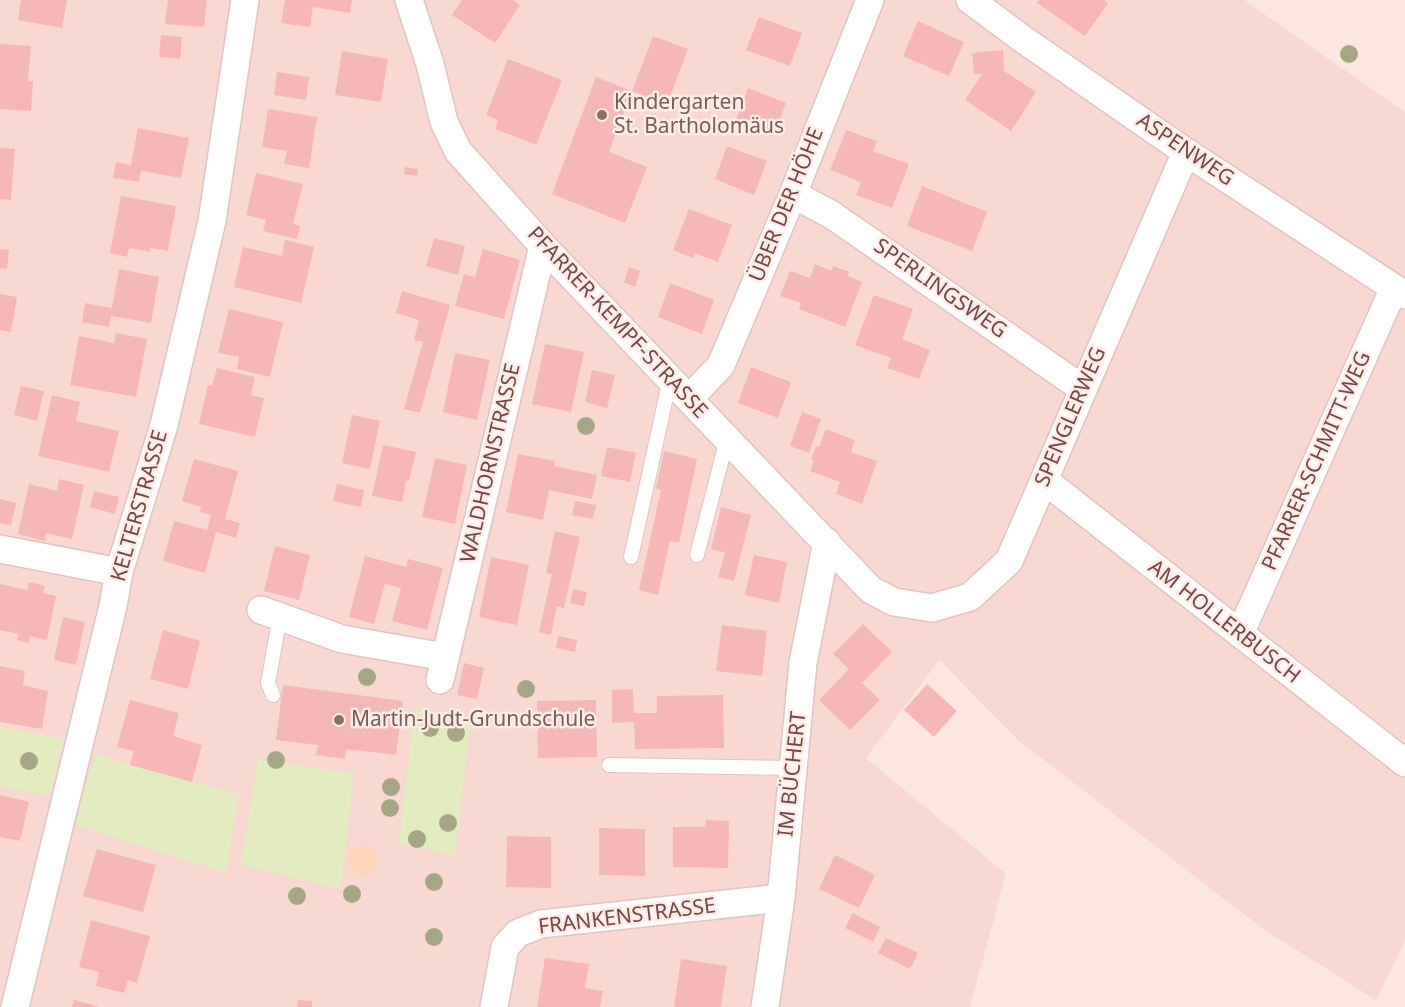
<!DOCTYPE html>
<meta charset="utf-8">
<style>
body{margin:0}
canvas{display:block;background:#fee7e0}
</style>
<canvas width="1405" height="1007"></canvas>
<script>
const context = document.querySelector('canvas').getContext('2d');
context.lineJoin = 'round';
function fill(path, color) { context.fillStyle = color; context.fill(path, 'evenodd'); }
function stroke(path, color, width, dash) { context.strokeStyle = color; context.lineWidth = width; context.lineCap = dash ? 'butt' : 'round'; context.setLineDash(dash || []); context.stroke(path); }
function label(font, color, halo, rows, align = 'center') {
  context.font = font + ' "Noto Sans",sans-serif'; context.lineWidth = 5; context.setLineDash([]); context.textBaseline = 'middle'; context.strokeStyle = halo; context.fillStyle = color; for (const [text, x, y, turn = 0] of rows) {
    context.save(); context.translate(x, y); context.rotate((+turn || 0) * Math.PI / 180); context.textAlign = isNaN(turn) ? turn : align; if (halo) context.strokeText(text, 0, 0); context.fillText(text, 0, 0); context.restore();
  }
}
const residential = new Path2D(`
 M 0,0 L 1244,0 L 1405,112 L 1405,940 L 1376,1000 L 1263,929 L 1018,740 L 939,660 L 866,758 L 1006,874 L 970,1007 L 0,1007 Z`);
const green = new Path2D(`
 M 414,709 L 471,720 L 455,856 L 399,843 Z
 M 0,727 L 64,739 L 50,796 L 0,786 Z
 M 95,754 L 239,795 L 226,873 L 75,825 Z
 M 258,759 L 354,774 L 341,889 L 241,865 Z`);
const sand = new Path2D(`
 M348 861a15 15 0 1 1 30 0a15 15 0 1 1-30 0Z`);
const building = new Path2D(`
 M 21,0 L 67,0 L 62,28 L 18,20 Z
 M 168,0 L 207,0 L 204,27 L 165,24 Z
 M 285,0 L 352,0 L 350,13 L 313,7 L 310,27 L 281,23 Z
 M 462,0 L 513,0 L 520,5 L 495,43 L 452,15 Z
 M 1039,0 L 1104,0 L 1108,3 L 1085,36 L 1037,3 Z
 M 759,17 L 802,33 L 790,66 L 746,50 Z
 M 918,21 L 964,42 L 949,76 L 903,56 Z
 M 161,35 L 182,37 L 180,59 L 159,57 Z
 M 653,36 L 688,49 L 667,105 L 632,91 Z
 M 0,44 L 31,46 L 28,81 L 33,81 L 31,111 L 0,109 Z
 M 1003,50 L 1004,71 L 1036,92 L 1011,131 L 965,100 L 982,74 L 974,74 L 972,53 Z
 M 342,51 L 388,59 L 381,102 L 335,95 Z
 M 508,59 L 562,80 L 536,145 L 495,129 L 498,120 L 486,115 Z
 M 277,72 L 309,77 L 306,100 L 274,95 Z
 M 596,77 L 632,91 L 609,152 L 647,167 L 625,223 L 552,194 Z
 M 748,88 L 786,103 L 773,137 L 735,122 Z
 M 268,109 L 317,117 L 309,168 L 284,164 L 287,151 L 262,147 Z
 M 138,128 L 189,138 L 181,178 L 141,171 L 139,182 L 113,178 L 116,162 L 131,165 Z
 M 846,130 L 877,141 L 873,151 L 909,164 L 892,208 L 856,195 L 861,182 L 830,170 Z
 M 727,146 L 767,161 L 754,195 L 715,179 Z
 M 0,148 L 15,149 L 11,200 L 0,199 Z
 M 405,167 L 418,169 L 417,176 L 404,174 Z
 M 256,173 L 303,184 L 293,224 L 300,226 L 297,239 L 263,231 L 266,220 L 246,215 Z
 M 922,186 L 987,212 L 972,251 L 907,226 Z
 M 121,196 L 176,206 L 168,251 L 150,248 L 150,252 L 129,248 L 127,257 L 110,253 Z
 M 689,209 L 732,225 L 718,262 L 695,253 L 693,258 L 673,250 Z
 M 434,238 L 465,246 L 458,275 L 426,266 Z
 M 285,240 L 314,247 L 301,303 L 234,287 L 243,247 L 282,256 Z
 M 0,249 L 9,250 L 7,269 L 0,268 Z
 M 483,249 L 520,260 L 504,319 L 455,306 L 464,274 L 475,277 Z
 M 815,264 L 832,271 L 833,266 L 849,272 L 848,276 L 862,282 L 845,327 L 799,309 L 801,303 L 780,296 L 790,271 L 810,278 Z
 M 629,267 L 640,271 L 635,287 L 624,282 Z
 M 119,269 L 159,277 L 151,323 L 111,316 L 109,327 L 82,322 L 85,303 L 112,308 Z
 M 670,283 L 714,300 L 702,334 L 658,317 Z
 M 402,291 L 450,305 L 420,413 L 404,409 L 423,342 L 414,340 L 419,320 L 396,313 Z
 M 0,294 L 17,297 L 11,332 L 0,330 Z
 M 874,295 L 913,309 L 902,339 L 930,350 L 919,379 L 887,368 L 891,358 L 855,345 Z
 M 229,309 L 283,322 L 270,377 L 237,369 L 239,357 L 218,353 Z
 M 116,333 L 147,339 L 136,397 L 70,385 L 79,336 L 114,343 Z
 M 545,344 L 584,352 L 571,412 L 532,404 Z
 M 455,353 L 490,360 L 477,420 L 443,412 Z
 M 751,367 L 791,382 L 778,418 L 738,403 Z
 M 217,368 L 255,377 L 251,395 L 264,398 L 255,437 L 199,424 L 208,385 L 212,386 Z
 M 592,370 L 615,375 L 607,408 L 585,402 Z
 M 21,386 L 44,391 L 37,421 L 14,415 Z
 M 52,395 L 80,402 L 76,421 L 119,431 L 109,472 L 38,456 Z
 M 802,412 L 821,419 L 809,453 L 790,446 Z
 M 352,415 L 380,421 L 370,469 L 342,463 Z
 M 826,429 L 855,440 L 851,452 L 877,461 L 862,504 L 836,494 L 840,482 L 810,471 L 814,460 L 811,459 L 816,446 L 819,447 Z
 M 383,445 L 416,452 L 409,481 L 406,481 L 402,502 L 372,496 Z
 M 607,447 L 636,453 L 630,482 L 601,476 Z
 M 664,451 L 697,459 L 679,543 L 670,541 L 658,595 L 639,590 L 661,490 L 656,489 Z
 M 518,454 L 555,461 L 554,466 L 597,475 L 592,499 L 549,490 L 543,520 L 506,512 Z
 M 435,458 L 467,465 L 455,524 L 422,517 Z
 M 194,459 L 238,471 L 225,519 L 240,523 L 236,538 L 216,532 L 205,573 L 163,561 L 174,521 L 207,530 L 211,515 L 200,512 L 201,507 L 182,501 Z
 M 59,479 L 84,485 L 72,539 L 46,533 L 45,541 L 18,534 L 29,484 L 57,491 Z
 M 337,484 L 364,490 L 361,507 L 333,501 Z
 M 94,491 L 119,497 L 115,514 L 90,507 Z
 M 0,499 L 16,503 L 11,525 L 0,523 Z
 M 575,501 L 596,505 L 593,519 L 572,515 Z
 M 721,507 L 751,515 L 734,581 L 718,577 L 725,553 L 711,549 Z
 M 555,531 L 580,537 L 564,608 L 557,606 L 551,635 L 539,632 L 552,574 L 546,573 Z
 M 275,546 L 310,555 L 299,600 L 264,591 Z
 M 754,555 L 787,562 L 779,603 L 745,595 Z
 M 365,556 L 406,567 L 408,559 L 443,568 L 427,630 L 392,621 L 401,588 L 385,584 L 374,624 L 349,617 Z
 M 491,557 L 529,565 L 517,625 L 479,617 Z
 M 29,582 L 45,586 L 43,593 L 56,596 L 47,640 L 30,636 L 29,643 L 17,640 L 19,634 L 0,630 L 0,584 L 27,590 Z
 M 573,589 L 587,592 L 584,606 L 570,603 Z
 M 63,617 L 85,622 L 76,665 L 54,660 Z
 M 863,624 L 892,652 L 862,683 L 880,700 L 850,730 L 819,700 L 849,669 L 833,654 Z
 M 722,625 L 767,631 L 762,676 L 716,671 Z
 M 163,630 L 200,641 L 188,689 L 150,679 Z
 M 558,636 L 577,640 L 575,652 L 556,648 Z
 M 464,663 L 484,668 L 477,699 L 457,695 Z
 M 0,666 L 25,671 L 23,685 L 48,691 L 42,729 L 0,722 Z
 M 927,684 L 957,711 L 934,737 L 904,710 Z
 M 283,685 L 403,701 L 396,755 L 346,749 L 345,759 L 316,755 L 318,745 L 276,740 Z
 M 633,689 L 634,713 L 657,713 L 657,696 L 723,695 L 724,748 L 635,749 L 634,722 L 612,723 L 612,690 Z
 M 130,700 L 179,713 L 173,736 L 202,745 L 192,782 L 130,765 L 134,751 L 117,747 Z
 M 596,700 L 597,757 L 538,758 L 537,701 Z
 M 0,795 L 29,802 L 20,841 L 0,837 Z
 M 706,820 L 729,821 L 728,868 L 673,867 L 673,827 L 705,827 Z
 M 599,828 L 645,829 L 645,876 L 599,875 Z
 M 507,836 L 551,837 L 551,888 L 506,887 Z
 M 97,849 L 156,865 L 143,912 L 83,896 Z
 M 835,855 L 875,875 L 859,908 L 819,889 Z
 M 853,913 L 880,927 L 873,942 L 845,928 Z
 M 91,920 L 150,936 L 137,983 L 128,980 L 124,993 L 96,986 L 99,972 L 79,967 Z
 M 886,938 L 918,953 L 910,969 L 878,953 Z
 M 545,958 L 589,964 L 585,988 L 603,991 L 600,1007 L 537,1007 Z
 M 681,959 L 727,966 L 721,1007 L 674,1007 Z
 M 74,1000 L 97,1006 L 97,1007 L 72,1007 Z
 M 298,1000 L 312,1001 L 312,1007 L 297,1007 Z`);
const lane = new Path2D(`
 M 697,555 L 727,439
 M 631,557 L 670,379
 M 273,695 L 268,683 L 280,616
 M 609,765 L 793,768`);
const street = new Path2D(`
 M 409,0 L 430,64 L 444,122 L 458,151 L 543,246 L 871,590 L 894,602 L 932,608 L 970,597 L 1009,561 L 1186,152
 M 970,0 L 1024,40 L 1186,152 L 1405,295
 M 793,194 L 832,215 L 1083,389
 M 689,399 L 721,365 L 793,194 L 870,0
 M 1044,480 L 1405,763
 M 0,549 L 119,572
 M 261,610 L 342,639 L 445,657
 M 1240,634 L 1394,288
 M 440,680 L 543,246
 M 15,1007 L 113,606 L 119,572 L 164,425 L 212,221 L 245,0
 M 494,1007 L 505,947 L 518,933 L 541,924 L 781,898
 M 765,1007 L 781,898 L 803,663 L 827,542`);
const trees = [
 [1349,54],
 [586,426],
 [367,677],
 [526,689],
 [430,728],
 [456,733],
 [276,760],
 [29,761],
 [391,787],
 [390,808],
 [448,823],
 [417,839],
 [434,882],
 [352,894],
 [297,896],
 [434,937]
];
const markers = [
 [602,115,6,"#8d6e63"],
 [339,720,6,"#8d6e63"]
];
const educationNames = [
 ["Kindergarten",614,103],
 ["St. Bartholomäus",614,127],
 ["Martin-Judt-Grundschule",351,720]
];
const streetNames = [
 ["ASPENWEG",1185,150,34],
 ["ÜBER DER HÖHE",787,205,-68],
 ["SPERLINGSWEG",940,289,35],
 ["PFARRER-KEMPF-STRASSE",617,323,47],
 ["SPENGLERWEG",1071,417,-67],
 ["PFARRER-SCHMITT-WEG",1317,461,-66],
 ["WALDHORNSTRASSE",491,463,-77],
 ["KELTERSTRASSE",140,506,-74],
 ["AM HOLLERBUSCH",1224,622,38],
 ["IM BÜCHERT",793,774,-84],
 ["FRANKENSTRASSE",627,917,-7]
];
fill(residential, '#f8d8d1');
fill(green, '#e2ecbe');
fill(sand, '#ffd5b9');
fill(building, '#f5b7b6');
stroke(lane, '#e4c2bf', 16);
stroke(street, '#e4c2bf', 30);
stroke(lane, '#fff', 14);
stroke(street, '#fff', 27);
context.fillStyle = '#a7a684';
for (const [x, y] of trees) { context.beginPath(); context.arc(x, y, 9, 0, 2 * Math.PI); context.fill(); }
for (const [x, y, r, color] of markers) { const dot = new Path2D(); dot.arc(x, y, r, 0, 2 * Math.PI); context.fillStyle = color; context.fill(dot); stroke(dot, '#ffede8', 2); }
label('21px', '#785e54', '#ffede8', educationNames, 'left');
label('21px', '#764647', '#ffede8', streetNames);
</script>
